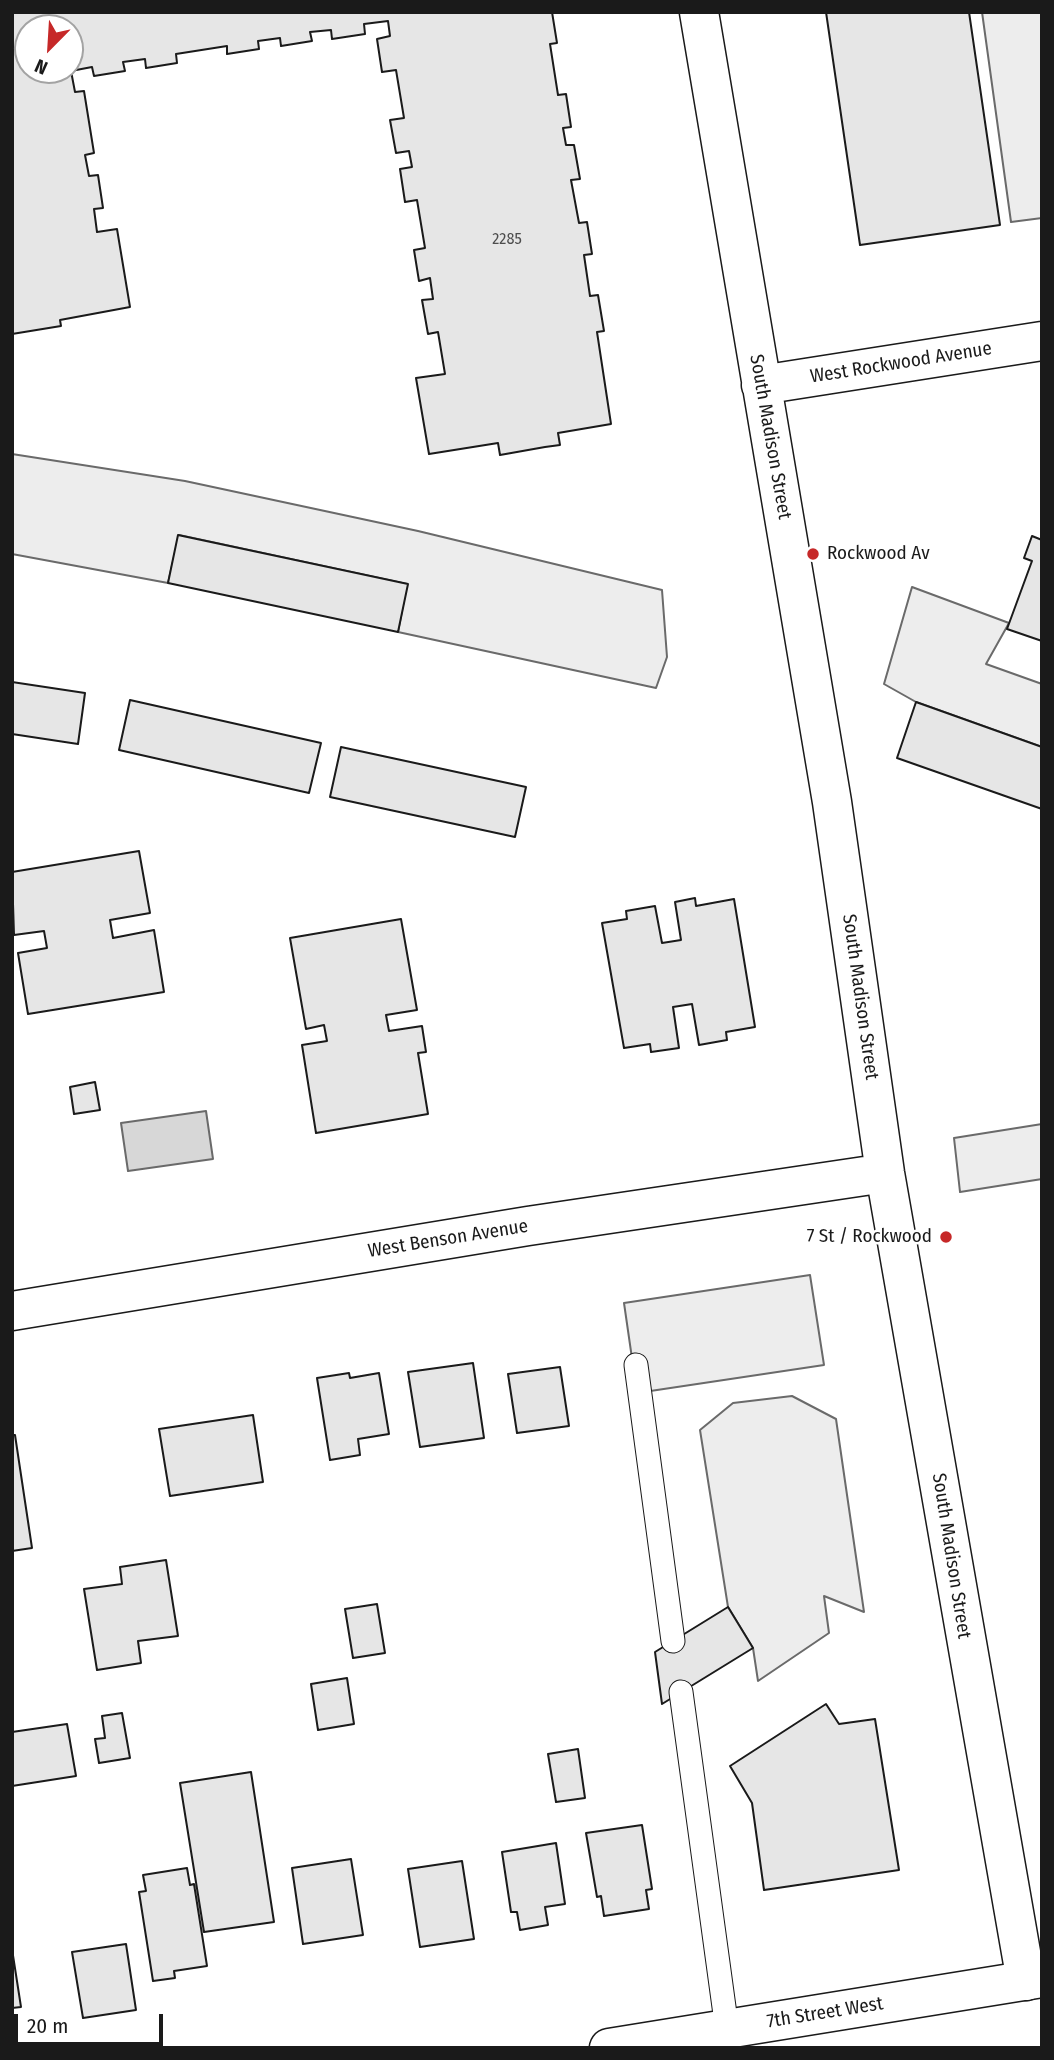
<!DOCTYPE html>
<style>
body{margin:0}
#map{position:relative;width:1054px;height:2060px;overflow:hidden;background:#fff;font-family:"Fira Sans Condensed",sans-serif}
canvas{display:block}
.frame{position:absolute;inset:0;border:14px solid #1a1a1a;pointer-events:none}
.north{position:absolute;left:14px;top:14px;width:70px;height:70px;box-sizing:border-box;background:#fff;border:2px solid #a3a3a3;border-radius:50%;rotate:204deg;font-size:19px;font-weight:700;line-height:28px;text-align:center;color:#1a1a1a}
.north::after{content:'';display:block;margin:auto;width:24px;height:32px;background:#c62828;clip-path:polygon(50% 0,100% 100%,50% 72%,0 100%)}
.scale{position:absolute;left:14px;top:2014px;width:149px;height:32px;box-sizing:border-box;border:4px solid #1a1a1a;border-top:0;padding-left:9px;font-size:21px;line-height:24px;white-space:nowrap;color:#1a1a1a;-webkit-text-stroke:5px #fff;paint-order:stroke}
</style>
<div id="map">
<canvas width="1054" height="2060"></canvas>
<div class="frame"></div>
<div class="north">N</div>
<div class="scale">20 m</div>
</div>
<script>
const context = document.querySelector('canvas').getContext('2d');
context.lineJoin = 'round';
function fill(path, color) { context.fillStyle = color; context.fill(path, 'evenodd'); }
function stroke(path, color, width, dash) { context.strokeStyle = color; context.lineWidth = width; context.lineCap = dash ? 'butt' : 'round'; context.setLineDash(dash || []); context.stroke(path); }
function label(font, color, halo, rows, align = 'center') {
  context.font = font + ' "Fira Sans Condensed",sans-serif'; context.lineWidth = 5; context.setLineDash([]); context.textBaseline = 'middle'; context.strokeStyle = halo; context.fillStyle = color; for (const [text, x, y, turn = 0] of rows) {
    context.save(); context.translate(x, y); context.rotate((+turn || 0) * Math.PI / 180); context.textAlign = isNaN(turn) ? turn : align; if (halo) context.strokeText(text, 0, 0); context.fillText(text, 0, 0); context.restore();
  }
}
const built = new Path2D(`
 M 982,12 L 1042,12 L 1042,218 L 1011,222 Z
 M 12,454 L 185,481 L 418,531 L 662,590 L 667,657 L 656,688 L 398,632 L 407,584 L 179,535 L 168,583 L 12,554 Z
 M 912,587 L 1009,623 L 986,664 L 1042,684 L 1042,747 L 916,702 L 884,684 Z
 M 1042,1124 L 1042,1179 L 960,1192 L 954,1138 Z
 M 810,1275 L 824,1365 L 637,1393 L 624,1303 Z
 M 792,1396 L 836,1419 L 864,1612 L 824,1596 L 829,1633 L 758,1681 L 753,1648 L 728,1607 L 700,1430 L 733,1403 Z`);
const water = new Path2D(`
 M 206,1111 L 213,1159 L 128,1171 L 121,1123 Z`);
const building = new Path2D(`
 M 12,12 L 552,12 L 557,43 L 550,44 L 558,95 L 566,94 L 571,127 L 563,128 L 566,145 L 574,145 L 580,179 L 571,180 L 579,223 L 587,222 L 592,254 L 584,255 L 590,296 L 598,295 L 604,331 L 597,332 L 611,424 L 558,433 L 560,445 L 545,447 L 500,455 L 498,443 L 429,454 L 416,378 L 445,374 L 438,332 L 428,334 L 422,300 L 433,299 L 430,278 L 419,281 L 414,250 L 425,248 L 417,200 L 405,202 L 400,169 L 412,167 L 409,151 L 396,153 L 390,120 L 404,118 L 396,70 L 382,72 L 377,39 L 390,36 L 388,21 L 364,24 L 365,34 L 332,39 L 331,30 L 310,32 L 312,41 L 281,46 L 280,38 L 258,41 L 259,49 L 227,54 L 227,46 L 176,54 L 177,63 L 146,68 L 145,59 L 123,62 L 125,71 L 94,76 L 92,67 L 71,71 L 75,92 L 84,91 L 94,153 L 85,155 L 89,176 L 98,175 L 103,208 L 94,209 L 97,232 L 117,229 L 130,307 L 60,320 L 61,326 L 12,334 ZM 28,28 L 70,28 L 70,70 L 28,70 Z
 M 826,12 L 969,12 L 1000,225 L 860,245 Z
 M 178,535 L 408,584 L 398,632 L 168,583 Z
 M 1032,536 L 1042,540 L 1042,641 L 1007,629 L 1032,561 L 1024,558 Z
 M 12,682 L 85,693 L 78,744 L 12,734 Z
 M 130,700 L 321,743 L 309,793 L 119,750 Z
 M 916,702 L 1042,747 L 1042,809 L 897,758 Z
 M 341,747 L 526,787 L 515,837 L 330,797 Z
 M 139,851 L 150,913 L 110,920 L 113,938 L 154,930 L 164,992 L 28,1014 L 18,953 L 47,948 L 44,931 L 14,935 L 12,872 Z
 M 695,898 L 696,906 L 734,899 L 755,1027 L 726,1032 L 727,1040 L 699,1045 L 692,1004 L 673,1007 L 679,1048 L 651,1052 L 650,1044 L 624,1048 L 602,923 L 627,919 L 626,911 L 655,906 L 662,943 L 681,940 L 675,902 Z
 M 401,919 L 417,1010 L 386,1015 L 389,1031 L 422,1026 L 426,1052 L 418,1053 L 428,1114 L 316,1133 L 302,1045 L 327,1041 L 324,1025 L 306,1029 L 290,938 Z
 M 95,1082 L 100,1110 L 74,1114 L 70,1087 Z
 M 473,1363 L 484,1438 L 420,1447 L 408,1372 Z
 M 560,1367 L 569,1426 L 517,1433 L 508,1374 Z
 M 349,1373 L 350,1378 L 379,1373 L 389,1434 L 358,1439 L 360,1455 L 330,1460 L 317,1378 Z
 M 253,1415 L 263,1482 L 170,1496 L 159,1429 Z
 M 12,1435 L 15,1435 L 32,1548 L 12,1551 Z
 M 166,1560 L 178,1636 L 138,1641 L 141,1663 L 97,1670 L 84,1589 L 122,1584 L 120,1567 Z
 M 377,1604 L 385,1653 L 353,1658 L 345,1609 Z
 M 728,1607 L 753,1648 L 662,1704 L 655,1652 Z
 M 347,1678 L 354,1724 L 318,1730 L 311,1684 Z
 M 826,1704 L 839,1724 L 875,1719 L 899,1870 L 764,1890 L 752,1803 L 730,1766 Z
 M 122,1713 L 130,1758 L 99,1763 L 95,1739 L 105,1738 L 102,1716 Z
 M 67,1724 L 76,1776 L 12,1786 L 12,1732 Z
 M 578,1749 L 585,1798 L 556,1802 L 548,1754 Z
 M 251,1772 L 274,1922 L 204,1932 L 180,1783 Z
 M 642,1825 L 652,1889 L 646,1890 L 649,1909 L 604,1916 L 601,1896 L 597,1897 L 586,1833 Z
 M 556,1843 L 565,1904 L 545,1907 L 548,1925 L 520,1930 L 517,1912 L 511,1912 L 502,1852 Z
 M 351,1859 L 363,1935 L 303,1944 L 292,1868 Z
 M 462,1861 L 474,1939 L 420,1947 L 408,1869 Z
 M 187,1868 L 190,1885 L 194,1884 L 207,1966 L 174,1971 L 175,1978 L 153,1981 L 139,1892 L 146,1891 L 143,1875 Z
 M 126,1944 L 136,2010 L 83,2018 L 72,1952 Z
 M 12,1949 L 21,2007 L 12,2008 Z`);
const service = new Path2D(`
 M 636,1365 L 673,1641
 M 681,1692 L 727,2029`);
const minor = new Path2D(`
 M 699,12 L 832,802 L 885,1173 L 1026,1981
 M 761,385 L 1042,341
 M 12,1311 L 528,1226 L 885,1173`);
const primary = new Path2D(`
 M 609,2048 L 1042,1978`);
const markers = [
 [813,554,7,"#c62828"],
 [946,1237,7,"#c62828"]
];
const numberNames = [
 ["2285",507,240]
];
const streetNames = [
 ["West Rockwood Avenue",901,363,-9],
 ["South Madison Street",770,437,80],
 ["South Madison Street",860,997,82],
 ["West Benson Avenue",448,1239,-9],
 ["South Madison Street",951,1556,81],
 ["7th Street West",825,2013,-9]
];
const poiNames = [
 ["Rockwood Av",827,554],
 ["7 St / Rockwood",932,1237,"right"]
];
fill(built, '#ededed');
stroke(built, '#6a6a6a', 2);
fill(water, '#d7d7d7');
stroke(water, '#6a6a6a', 2);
fill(building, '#e6e6e6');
stroke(building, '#1a1a1a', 2);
stroke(service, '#1a1a1a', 25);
stroke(minor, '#1a1a1a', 41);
stroke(primary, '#1a1a1a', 41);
stroke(service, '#fff', 23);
stroke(minor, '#fff', 38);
stroke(primary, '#fff', 38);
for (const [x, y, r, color] of markers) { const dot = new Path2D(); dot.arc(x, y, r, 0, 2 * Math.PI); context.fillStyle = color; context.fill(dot); stroke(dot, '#fff', 2.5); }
label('16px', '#4d4d4d', null, numberNames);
label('19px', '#1a1a1a', '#fff', streetNames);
label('19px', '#1a1a1a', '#fff', poiNames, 'left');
</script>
